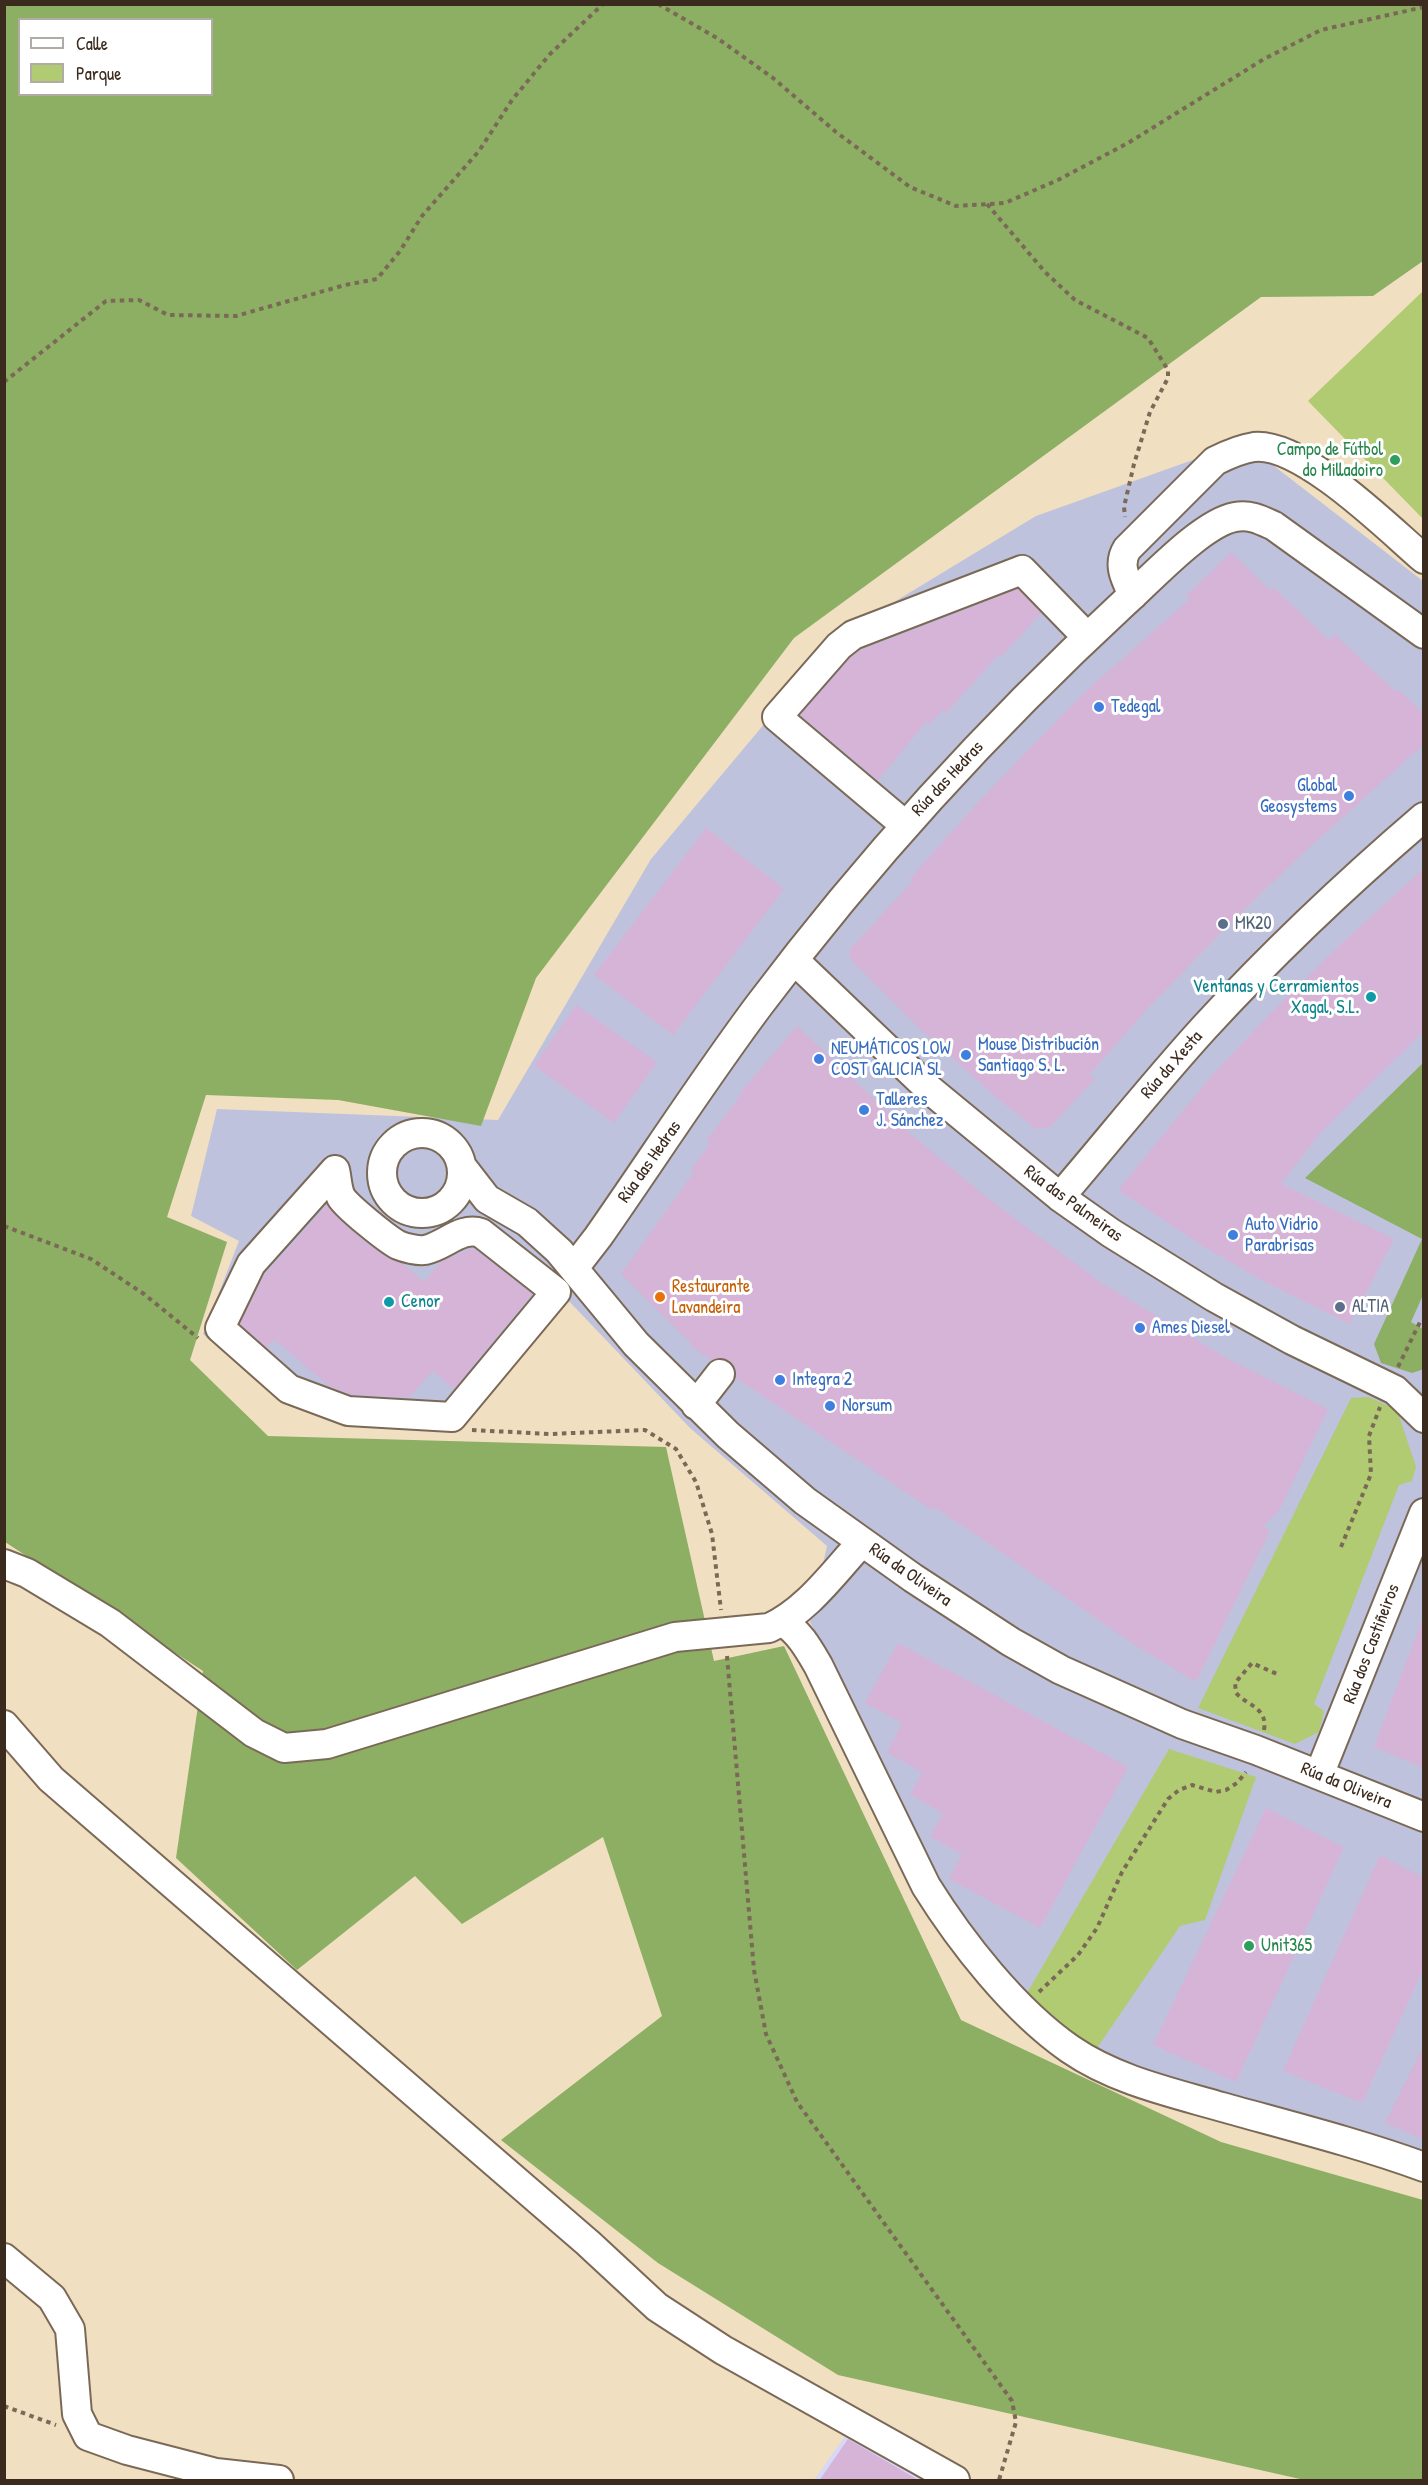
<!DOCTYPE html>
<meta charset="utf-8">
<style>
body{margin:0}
#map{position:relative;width:1428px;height:2485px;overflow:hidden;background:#f1dfc1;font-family:"Patrick Hand",sans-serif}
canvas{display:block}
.frame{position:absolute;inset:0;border:6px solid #3b2a1e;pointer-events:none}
.legend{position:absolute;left:18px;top:18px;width:195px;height:78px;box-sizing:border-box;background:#fff;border:2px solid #b1aaa5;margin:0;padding:8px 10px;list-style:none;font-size:18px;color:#3b2a1e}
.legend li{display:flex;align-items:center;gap:12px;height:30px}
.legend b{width:30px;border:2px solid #b1aaa5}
</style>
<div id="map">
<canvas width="1428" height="2485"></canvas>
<div class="frame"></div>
<ul class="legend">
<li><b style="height:8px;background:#fff"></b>Calle</li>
<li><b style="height:16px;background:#b0cb71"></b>Parque</li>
</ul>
</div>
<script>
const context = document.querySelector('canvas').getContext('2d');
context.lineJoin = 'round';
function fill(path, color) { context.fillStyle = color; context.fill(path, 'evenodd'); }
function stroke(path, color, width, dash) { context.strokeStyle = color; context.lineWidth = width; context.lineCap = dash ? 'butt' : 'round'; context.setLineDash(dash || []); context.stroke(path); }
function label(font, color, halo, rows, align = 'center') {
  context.font = font + ' "Patrick Hand",sans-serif'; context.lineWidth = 6; context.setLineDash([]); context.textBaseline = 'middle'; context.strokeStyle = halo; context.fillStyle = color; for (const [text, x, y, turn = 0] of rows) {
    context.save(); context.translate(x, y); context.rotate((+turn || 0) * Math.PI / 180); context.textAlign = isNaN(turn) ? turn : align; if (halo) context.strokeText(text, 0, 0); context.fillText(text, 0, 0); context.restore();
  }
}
const built = new Path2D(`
 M 851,2428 L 928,2480 L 814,2480 Z`);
const industrial = new Path2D(`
 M 1243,442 L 1423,581 L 1423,2160 L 1084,2052 L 966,1930 L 810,1622 L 827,1546 L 690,1428 L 565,1297 L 457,1428 L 280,1398 L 203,1334 L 239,1241 L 191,1216 L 217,1109 L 498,1120 L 651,859 L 838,636 L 1036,516 Z`);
const green = new Path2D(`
 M 1423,291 L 1423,519 L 1308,401 Z
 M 1369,1397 L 1397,1410 L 1416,1467 L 1412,1481 L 1399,1485 L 1314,1704 L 1324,1711 L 1319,1732 L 1295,1744 L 1198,1708 L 1351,1398 Z
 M 1169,1749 L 1256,1777 L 1205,1920 L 1180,1926 L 1093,2054 L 1084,2052 L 1027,1993 Z`);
const forest = new Path2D(`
 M 4,5 L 1423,5 L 1423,261 L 1373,296 L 1261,297 L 794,638 L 536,978 L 481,1126 L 338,1100 L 206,1095 L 167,1217 L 227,1242 L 190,1360 L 268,1436 L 666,1447 L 714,1661 L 784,1646 L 961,2020 L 1221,2142 L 1423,2200 L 1423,2479 L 1300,2479 L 838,2375 L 658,2263 L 501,2140 L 662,2016 L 603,1837 L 462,1924 L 415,1876 L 297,1970 L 176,1858 L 203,1671 L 5,1542 ZM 20,20 L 212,20 L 212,94 L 20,94 Z
 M 1423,1063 L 1423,1295 L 1411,1322 L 1423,1329 L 1424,1369 L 1412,1373 L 1381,1363 L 1374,1344 L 1422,1239 L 1305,1178 Z`);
const building = new Path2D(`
 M 1231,552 L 1270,590 L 1273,587 L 1329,640 L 1334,634 L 1394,690 L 1399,690 L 1424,714 L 1424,744 L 1302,854 L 1235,919 L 1149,1007 L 1089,1075 L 1095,1079 L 1050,1127 L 1036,1129 L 997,1098 L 918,1027 L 850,959 L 850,949 L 912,882 L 910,879 L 970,811 L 1027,751 L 1088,689 L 1190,599 L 1186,596 Z
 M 1018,589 L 1041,613 L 1002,656 L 999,654 L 946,713 L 942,710 L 930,724 L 927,721 L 878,780 L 800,715 L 850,658 L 861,650 Z
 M 706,828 L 784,889 L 673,1035 L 594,975 Z
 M 1424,868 L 1424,1031 L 1320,1133 L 1281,1184 L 1394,1239 L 1350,1324 L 1267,1283 L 1206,1248 L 1118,1190 L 1213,1074 L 1270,1014 L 1340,945 Z
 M 576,1005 L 657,1062 L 614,1123 L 534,1066 Z
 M 797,1026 L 914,1137 L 990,1200 L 1099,1281 L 1223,1356 L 1328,1409 L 1279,1511 L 1263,1526 L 1270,1531 L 1196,1682 L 1133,1644 L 988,1543 L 934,1507 L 932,1510 L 742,1382 L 736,1378 L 735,1368 L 731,1361 L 722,1358 L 711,1360 L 690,1345 L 691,1343 L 621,1274 L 694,1172 L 691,1169 L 710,1144 L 706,1141 L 741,1095 L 739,1094 Z
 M 327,1205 L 340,1220 L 366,1243 L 389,1259 L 403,1264 L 424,1282 L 441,1262 L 473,1248 L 532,1294 L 454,1389 L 433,1371 L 409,1397 L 351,1395 L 329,1386 L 275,1340 L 266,1347 L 240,1324 L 263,1277 Z
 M 1422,1620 L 1424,1620 L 1424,1768 L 1374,1747 Z
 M 898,1643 L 1128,1767 L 1040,1928 L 949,1879 L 962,1854 L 930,1837 L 943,1813 L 910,1795 L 922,1772 L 887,1753 L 902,1723 L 865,1703 Z
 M 1266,1808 L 1344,1847 L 1236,2082 L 1153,2045 Z
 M 1380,1855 L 1424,1878 L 1424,1967 L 1362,2103 L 1283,2071 Z
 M 1424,2045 L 1424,2140 L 1385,2123 Z
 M 848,2439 L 886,2461 L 920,2481 L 819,2481 Z`);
const path = new Path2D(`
 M 658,4 L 717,38 L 773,78 L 836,132 L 910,187 L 956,206 L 1005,203 L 1058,180 L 1128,143 L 1264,59 L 1321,30 L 1424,7
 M 987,204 L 1045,272 L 1075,300 L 1148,338 L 1168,370 L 1168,378 L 1150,412 L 1134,464 L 1124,507 L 1125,517
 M 4,382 L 106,301 L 139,300 L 168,315 L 236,316 L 345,285 L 377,279 L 400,251 L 422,216 L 479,151 L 512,100 L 550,54 L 603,4
 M 4,1226 L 91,1259 L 144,1294 L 198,1338
 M 1398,1367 L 1420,1322
 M 472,1430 L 550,1434 L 645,1430 L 676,1449 L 696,1482 L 712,1534 L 721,1610
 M 1341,1547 L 1371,1474 L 1369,1436 L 1380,1407
 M 727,1656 L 754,1970 L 766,2034 L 797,2102 L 1012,2401 L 1016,2422 L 999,2480
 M 1264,1730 C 1268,1708 1248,1706 1236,1693 L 1235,1683 L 1252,1663 L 1277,1674
 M 1039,1992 L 1078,1955 L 1097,1928 L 1122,1872 L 1168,1799 L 1179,1790 L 1192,1785 L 1216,1792 L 1226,1790 L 1237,1783 L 1246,1772
 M 4,2406 L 56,2425`);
const minor = new Path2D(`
 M 1133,595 C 1126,580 1117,565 1127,549 L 1215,461 C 1227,455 1240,449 1254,447 C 1302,442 1388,528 1424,559
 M 905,825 L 777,717 L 839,646 L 853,635 L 1022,570 L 1087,637
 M 794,960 L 929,1089 L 1060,1197 L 1111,1233 L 1214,1297 L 1292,1340 L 1395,1390 L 1424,1418
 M382 1173a40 40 0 1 1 80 0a40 40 0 1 1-80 0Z
 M 463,1168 L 487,1199 L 527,1222 L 559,1251 L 636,1344 L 728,1435 L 805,1501 L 913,1578 L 1011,1642 L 1061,1670 L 1182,1724 L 1256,1750 L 1424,1817
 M 335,1170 C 337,1178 337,1189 341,1197 C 347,1207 387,1239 398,1245 C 405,1248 418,1251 425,1250 C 445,1246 461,1226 481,1233 L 556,1292 L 452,1417 L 348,1411 L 289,1389 L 220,1328 L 251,1264 Z
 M 1060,1197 C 1108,1141 1154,1083 1204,1028 C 1273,953 1347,883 1424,817
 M 574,1268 L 598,1237 C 652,1160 703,1080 760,1004 C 869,859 991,726 1124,603 C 1151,579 1202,523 1235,517 C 1250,514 1261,520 1274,526 L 1424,634
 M 696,1405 L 720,1374
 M 4,1564 L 27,1573 L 110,1623 L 254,1733 L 284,1748 L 327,1744 L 675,1637 L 769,1628 C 807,1611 834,1572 862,1542
 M 783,1622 C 799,1632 808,1648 818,1665 L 926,1886 C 961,1942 1014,2010 1070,2049 C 1115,2080 1170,2092 1222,2107 C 1290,2126 1358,2143 1424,2167
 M 4,1725 L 51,1779 L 588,2243 L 657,2307 L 723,2350 L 955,2480
 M 1319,1775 L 1424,1513
 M 4,2258 L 52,2298 L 70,2329 L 77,2414 L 88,2436 L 127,2450 L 216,2473 L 279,2480`);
const markers = [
 [1395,460,6,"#2e9e5b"],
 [1099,707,6,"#3f7fe0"],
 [1349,796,6,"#3f7fe0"],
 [1223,924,6,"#5c6f8a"],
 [1371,997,6,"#0f9aa8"],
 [966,1055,6,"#3f7fe0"],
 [819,1059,6,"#3f7fe0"],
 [864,1110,6,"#3f7fe0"],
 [1233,1235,6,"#3f7fe0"],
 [660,1297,6,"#e8710a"],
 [389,1302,6,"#0f9aa8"],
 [1340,1307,6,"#5c6f8a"],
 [1140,1328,6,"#3f7fe0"],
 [780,1380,6,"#3f7fe0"],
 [830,1406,6,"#3f7fe0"],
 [1249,1946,6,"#2e9e5b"]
];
const leisureNames = [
 ["Campo de Fútbol",1383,450],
 ["do Milladoiro",1383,471],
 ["Unit365",1261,1946,"left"]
];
const shopNames = [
 ["Tedegal",1111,707],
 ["Global",1337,786,"right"],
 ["Geosystems",1337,807,"right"],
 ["Mouse Distribución",978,1045],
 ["Santiago S. L.",978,1066],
 ["NEUMÁTICOS LOW",831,1049],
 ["COST GALICIA SL",831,1070],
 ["Talleres",876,1100],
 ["J. Sánchez",876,1121],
 ["Auto Vidrio",1245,1225],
 ["Parabrisas",1245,1246],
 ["Ames Diesel",1152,1328],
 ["Integra 2",792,1380],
 ["Norsum",842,1406]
];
const streetNames = [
 ["Rúa das Hedras",948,779,-47],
 ["Rúa da Xesta",1172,1065,-49],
 ["Rúa das Hedras",650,1162,-55],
 ["Rúa das Palmeiras",1073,1204,36],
 ["Rúa da Oliveira",910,1575,35],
 ["Rúa dos Castiñeiros",1372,1644,-69],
 ["Rúa da Oliveira",1346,1786,22]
];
const serviceNames = [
 ["MK20",1235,924],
 ["ALTIA",1352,1307]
];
const cultureNames = [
 ["Ventanas y Cerramientos",1359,987],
 ["Xagal, S.L.",1359,1008],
 ["Cenor",401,1302,"left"]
];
const foodNames = [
 ["Restaurante",672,1287],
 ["Lavandeira",672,1308]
];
fill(built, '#d7d7f8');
fill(industrial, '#bfc2dd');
fill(green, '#b0cb71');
fill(forest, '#8caf63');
fill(building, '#d5b4d8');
stroke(minor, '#7b6957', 32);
stroke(path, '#7b6957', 4, [4.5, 4.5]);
stroke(minor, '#fff', 28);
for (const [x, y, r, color] of markers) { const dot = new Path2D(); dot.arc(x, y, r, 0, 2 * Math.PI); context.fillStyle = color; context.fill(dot); stroke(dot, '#fff', 2); }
label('18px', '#27864d', '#fff', leisureNames, 'right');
label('18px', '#366cbe', '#fff', shopNames, 'left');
label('18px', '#3b2a1e', '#fff', streetNames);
label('18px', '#4e5e75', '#fff', serviceNames, 'left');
label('18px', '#0d838f', '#fff', cultureNames, 'right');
label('18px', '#c56008', '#fff', foodNames, 'left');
</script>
